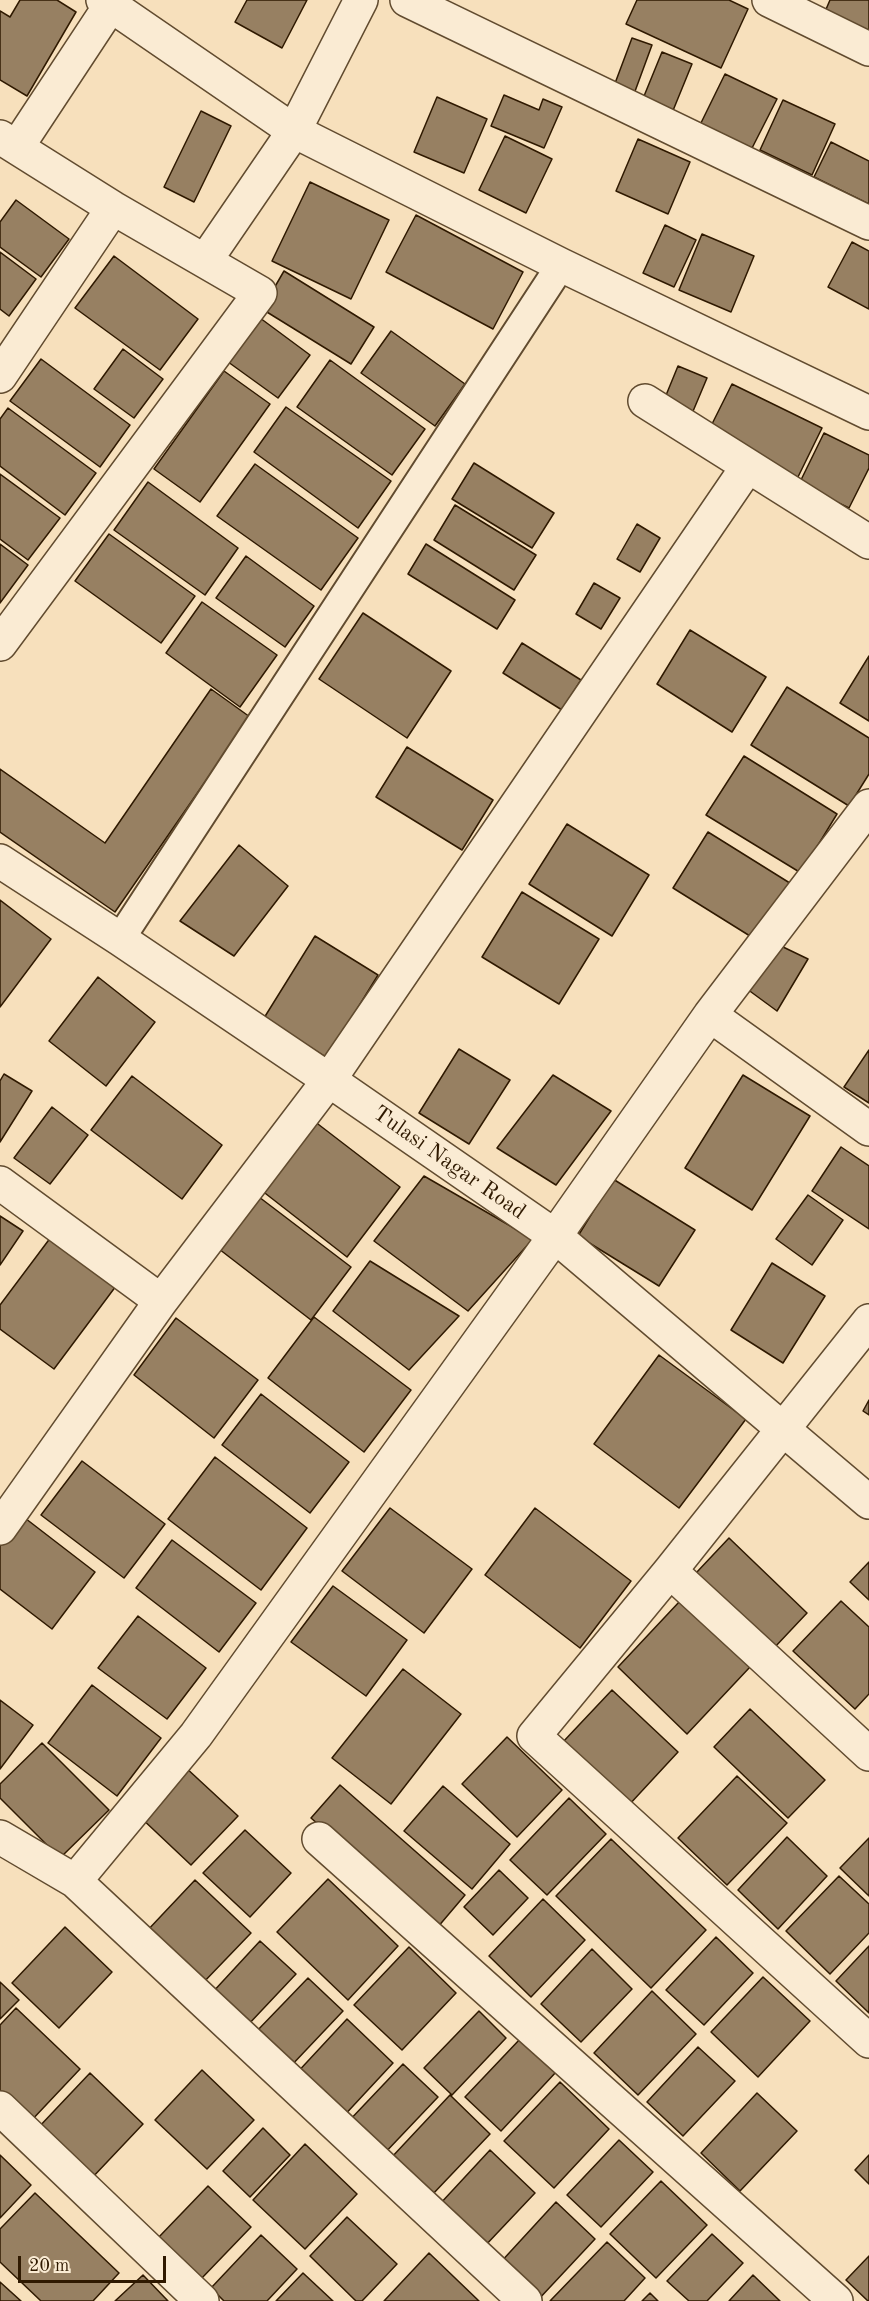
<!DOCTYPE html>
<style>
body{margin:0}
#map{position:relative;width:869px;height:2301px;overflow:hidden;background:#f7e0bc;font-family:"Old Standard TT",serif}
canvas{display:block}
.scale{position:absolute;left:18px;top:2256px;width:148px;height:27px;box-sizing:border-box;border:3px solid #2f1900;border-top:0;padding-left:8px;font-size:18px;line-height:21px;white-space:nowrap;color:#2f1900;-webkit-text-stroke:4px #faebd3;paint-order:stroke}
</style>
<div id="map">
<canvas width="869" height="2301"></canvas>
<div class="scale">20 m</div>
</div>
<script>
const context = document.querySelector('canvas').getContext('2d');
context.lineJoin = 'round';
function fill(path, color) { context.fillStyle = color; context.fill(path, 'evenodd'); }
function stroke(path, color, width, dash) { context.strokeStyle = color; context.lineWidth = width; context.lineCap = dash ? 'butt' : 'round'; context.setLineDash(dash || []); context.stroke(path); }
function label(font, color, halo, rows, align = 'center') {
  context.font = font + ' "Old Standard TT",serif'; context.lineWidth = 6; context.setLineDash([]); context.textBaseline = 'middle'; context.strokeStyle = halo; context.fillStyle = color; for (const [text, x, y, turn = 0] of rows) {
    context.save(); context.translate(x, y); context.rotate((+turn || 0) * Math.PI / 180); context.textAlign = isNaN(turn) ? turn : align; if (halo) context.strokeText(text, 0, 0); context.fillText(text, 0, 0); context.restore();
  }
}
const building = new Path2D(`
 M 20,0 L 57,0 L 76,12 L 27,96 L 0,80 L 0,11 L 10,17 Z
 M 247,0 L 307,0 L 282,48 L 235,22 Z
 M 637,0 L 729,0 L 748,9 L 721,68 L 626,24 Z
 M 830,0 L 869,0 L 869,41 L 821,21 Z
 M 632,38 L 652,45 L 634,94 L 614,86 Z
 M 662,52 L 692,64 L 672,113 L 642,101 Z
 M 725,74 L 777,99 L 749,154 L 698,129 Z
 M 504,95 L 539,110 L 543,99 L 562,107 L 544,148 L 491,126 Z
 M 437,97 L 487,119 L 464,173 L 414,152 Z
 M 783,100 L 835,124 L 812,175 L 760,150 Z
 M 201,111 L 231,126 L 194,202 L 164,187 Z
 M 505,136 L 552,159 L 526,213 L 479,190 Z
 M 638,139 L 690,162 L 668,214 L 616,191 Z
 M 831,142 L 869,161 L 869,204 L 814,177 Z
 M 310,182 L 389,220 L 351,299 L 272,261 Z
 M 16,200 L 69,239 L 41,277 L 0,247 L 0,222 Z
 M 416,215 L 523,272 L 493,329 L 386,272 Z
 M 665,225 L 696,240 L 674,287 L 643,273 Z
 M 702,234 L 754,256 L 731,312 L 679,290 Z
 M 852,242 L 869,251 L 869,309 L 828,287 Z
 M 0,252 L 36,279 L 9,316 L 0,309 Z
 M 114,256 L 198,319 L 160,370 L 75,308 Z
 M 284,271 L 374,327 L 351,364 L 262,309 Z
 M 256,315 L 310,355 L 278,398 L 224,359 Z
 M 391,331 L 465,384 L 435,426 L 361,373 Z
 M 123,349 L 163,379 L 134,418 L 94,389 Z
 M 41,359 L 130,425 L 100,467 L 10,401 Z
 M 330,360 L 425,429 L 392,475 L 297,407 Z
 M 678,366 L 707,378 L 691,416 L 662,405 Z
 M 224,371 L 270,404 L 200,502 L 154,469 Z
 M 732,384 L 822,428 L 796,481 L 706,436 Z
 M 286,407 L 391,481 L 358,528 L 254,452 Z
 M 8,408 L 96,473 L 65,515 L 0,466 L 0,419 Z
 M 824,433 L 869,455 L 869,468 L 849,508 L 799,484 Z
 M 474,463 L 554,513 L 532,548 L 452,499 Z
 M 255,464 L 358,538 L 321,590 L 217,516 Z
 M 0,474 L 60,518 L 28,560 L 0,539 Z
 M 148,482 L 238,548 L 205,595 L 114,530 Z
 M 455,505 L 536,555 L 514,590 L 434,540 Z
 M 637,524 L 660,538 L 640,572 L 617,559 Z
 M 109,534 L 195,596 L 161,643 L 75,581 Z
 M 0,544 L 28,565 L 0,603 Z
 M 426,544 L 515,600 L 497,629 L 408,574 Z
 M 246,556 L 314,606 L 285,647 L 216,598 Z
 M 594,583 L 620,598 L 601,629 L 576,614 Z
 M 202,602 L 277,655 L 240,707 L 166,653 Z
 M 363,613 L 451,671 L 407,738 L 319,679 Z
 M 690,630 L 766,677 L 732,732 L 657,684 Z
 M 522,643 L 581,680 L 562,710 L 503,673 Z
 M 869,656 L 869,721 L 840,703 Z
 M 787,687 L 869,738 L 869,774 L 849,806 L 751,745 Z
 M 211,689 L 250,717 L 115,912 L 0,832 L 0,769 L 105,843 Z
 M 407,747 L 493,800 L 462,850 L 376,797 Z
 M 744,756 L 837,814 L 801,873 L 706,815 Z
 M 567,824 L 649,875 L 612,936 L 529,884 Z
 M 708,832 L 793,885 L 758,941 L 673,888 Z
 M 239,845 L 288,886 L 234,956 L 180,921 Z
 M 522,892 L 599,939 L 559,1004 L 482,957 Z
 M 0,900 L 51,939 L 0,1007 Z
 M 315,936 L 378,975 L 327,1058 L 264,1018 Z
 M 781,946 L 808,959 L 777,1011 L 747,989 Z
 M 98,977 L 155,1022 L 106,1086 L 49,1041 Z
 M 459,1049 L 510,1080 L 469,1144 L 419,1113 Z
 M 869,1050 L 869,1103 L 844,1087 Z
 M 4,1074 L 32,1091 L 0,1142 L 0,1081 Z
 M 553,1075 L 611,1111 L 556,1185 L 497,1148 Z
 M 743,1075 L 810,1116 L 752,1210 L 685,1168 Z
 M 132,1076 L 222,1145 L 182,1199 L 91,1130 Z
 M 52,1107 L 88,1135 L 50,1184 L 14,1158 Z
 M 314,1121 L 400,1187 L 347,1257 L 261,1190 Z
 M 841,1147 L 869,1166 L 869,1229 L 812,1191 Z
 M 424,1176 L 533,1239 L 468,1311 L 374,1241 Z
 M 613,1179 L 695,1230 L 659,1286 L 578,1236 Z
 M 808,1195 L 843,1220 L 812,1265 L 776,1239 Z
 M 259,1197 L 351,1267 L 311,1320 L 219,1249 Z
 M 0,1216 L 23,1231 L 0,1265 Z
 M 51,1237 L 116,1286 L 54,1369 L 0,1329 L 0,1305 Z
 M 370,1261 L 459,1316 L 409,1370 L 333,1311 Z
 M 772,1263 L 825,1296 L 783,1363 L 731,1330 Z
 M 314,1317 L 411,1390 L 364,1452 L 268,1378 Z
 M 176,1318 L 258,1380 L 214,1438 L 134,1375 Z
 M 659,1355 L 746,1419 L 679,1508 L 594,1444 Z
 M 261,1394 L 349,1462 L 310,1513 L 222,1445 Z
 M 869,1400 L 869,1415 L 863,1411 Z
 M 215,1457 L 307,1528 L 261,1590 L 168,1519 Z
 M 82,1461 L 165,1524 L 124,1578 L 41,1515 Z
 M 390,1508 L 472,1569 L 424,1633 L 342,1571 Z
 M 535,1508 L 631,1581 L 580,1648 L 485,1575 Z
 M 21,1515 L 95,1572 L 52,1629 L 0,1589 L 0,1543 Z
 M 729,1538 L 807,1613 L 774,1648 L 696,1573 Z
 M 172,1540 L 256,1603 L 219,1652 L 136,1588 Z
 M 869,1562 L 869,1600 L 850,1582 Z
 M 333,1586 L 407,1640 L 366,1696 L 291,1642 Z
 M 680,1601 L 750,1667 L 687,1734 L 618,1667 Z
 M 841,1601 L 869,1627 L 869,1694 L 855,1709 L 793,1651 Z
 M 138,1616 L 206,1668 L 167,1719 L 98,1668 Z
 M 403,1669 L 461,1714 L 391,1804 L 332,1758 Z
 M 92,1685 L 161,1738 L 117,1796 L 48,1743 Z
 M 612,1690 L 678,1752 L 628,1806 L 562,1743 Z
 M 0,1700 L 33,1725 L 0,1769 Z
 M 750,1709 L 825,1780 L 788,1818 L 714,1747 Z
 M 507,1737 L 562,1790 L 517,1837 L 462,1784 Z
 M 42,1743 L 109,1810 L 60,1858 L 0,1798 L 0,1784 Z
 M 184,1766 L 238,1816 L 191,1865 L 138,1815 Z
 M 737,1776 L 787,1823 L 727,1885 L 678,1838 Z
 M 340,1785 L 465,1895 L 437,1928 L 311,1818 Z
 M 443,1786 L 510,1844 L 472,1889 L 404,1831 Z
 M 569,1798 L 606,1834 L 547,1895 L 510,1860 Z
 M 245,1830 L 291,1873 L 250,1917 L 203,1873 Z
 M 787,1837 L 827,1876 L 778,1929 L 738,1890 Z
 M 869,1838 L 869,1896 L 840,1868 Z
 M 611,1839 L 706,1930 L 651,1988 L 556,1896 Z
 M 499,1870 L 528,1898 L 493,1935 L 464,1907 Z
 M 839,1876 L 869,1904 L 869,1933 L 830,1974 L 786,1931 Z
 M 328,1879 L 398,1946 L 348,2000 L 277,1932 Z
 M 195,1880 L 251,1933 L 200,1986 L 145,1933 Z
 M 543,1899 L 585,1940 L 531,1997 L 489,1956 Z
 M 65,1927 L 112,1972 L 59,2028 L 12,1983 Z
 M 716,1937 L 753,1973 L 704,2025 L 666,1990 Z
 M 260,1941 L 296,1974 L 246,2027 L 211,1994 Z
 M 869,1946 L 869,2013 L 836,1981 Z
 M 409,1947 L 456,1993 L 402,2050 L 354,2005 Z
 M 592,1949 L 632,1989 L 581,2042 L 541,2004 Z
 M 763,1977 L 810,2021 L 758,2077 L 711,2032 Z
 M 308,1978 L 343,2011 L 289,2068 L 254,2034 Z
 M 0,1982 L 19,2000 L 0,2019 Z
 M 652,1991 L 696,2034 L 638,2095 L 594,2053 Z
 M 16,2008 L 80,2069 L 29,2123 L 0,2095 L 0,2025 Z
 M 479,2011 L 506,2038 L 452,2095 L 424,2068 Z
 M 347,2019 L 393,2063 L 340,2120 L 294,2076 Z
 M 521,2038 L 557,2071 L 501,2131 L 465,2097 Z
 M 698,2047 L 735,2081 L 683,2136 L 647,2102 Z
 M 403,2064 L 438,2097 L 381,2157 L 346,2124 Z
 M 202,2070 L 254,2120 L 207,2169 L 155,2120 Z
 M 90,2073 L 143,2124 L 90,2180 L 37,2129 Z
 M 560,2082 L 609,2129 L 554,2188 L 504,2141 Z
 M 757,2093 L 797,2131 L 740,2191 L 701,2153 Z
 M 450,2095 L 490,2134 L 431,2196 L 391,2158 Z
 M 263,2128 L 290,2155 L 250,2197 L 223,2171 Z
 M 619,2140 L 653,2172 L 601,2227 L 567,2195 Z
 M 305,2144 L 357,2194 L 305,2249 L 253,2200 Z
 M 490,2150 L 535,2193 L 483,2248 L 439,2205 Z
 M 0,2155 L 31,2185 L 0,2218 Z
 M 869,2155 L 869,2184 L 855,2170 Z
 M 661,2181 L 707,2225 L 656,2278 L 610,2234 Z
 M 208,2186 L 251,2227 L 200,2280 L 157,2239 Z
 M 35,2193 L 119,2273 L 93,2301 L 41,2301 L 0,2262 L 0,2229 Z
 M 556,2202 L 595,2239 L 537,2301 L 499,2264 Z
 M 347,2217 L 397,2264 L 362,2301 L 356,2301 L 310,2256 Z
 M 712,2234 L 743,2263 L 707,2301 L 689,2301 L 667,2281 Z
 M 261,2235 L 297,2269 L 267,2301 L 224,2301 L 211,2288 Z
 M 607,2242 L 645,2278 L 624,2301 L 550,2301 Z
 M 429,2253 L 479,2301 L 384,2301 Z
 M 869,2256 L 869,2301 L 868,2301 L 846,2280 Z
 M 303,2273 L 333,2301 L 276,2301 Z
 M 143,2275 L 168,2301 L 115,2301 Z
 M 753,2275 L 780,2301 L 729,2301 Z
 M 0,2282 L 21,2301 L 0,2301 Z
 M 650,2293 L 658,2301 L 642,2301 Z`);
const service = new Path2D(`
 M 120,939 L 561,265`);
const minor = new Path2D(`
 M 103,0 L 294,131 L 561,265 L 869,413
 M 407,0 L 869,223
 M 769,0 L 869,49
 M 0,137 L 113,208 L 260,293 L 0,644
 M 17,147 L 114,0
 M 205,261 L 294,131 L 361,0
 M 0,376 L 113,208
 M 645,401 L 869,542
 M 0,861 L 120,939 L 329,1080 L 555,1236 L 869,1502
 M 710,1015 L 869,1129
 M 0,1183 L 161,1301
 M 869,1321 L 670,1571 L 534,1736 L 869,2041
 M 0,1528 L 161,1301 L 329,1080 L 748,466
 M 670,1571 L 869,1754
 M 0,1837 L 75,1881 L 525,2301
 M 319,1839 L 836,2301
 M 75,1881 L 196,1735 L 555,1236 L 710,1015 L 869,806
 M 0,2108 L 202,2301`);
const streetNames = [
 ["Tulasi Nagar Road",449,1163,35]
];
fill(building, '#978062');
stroke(building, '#2f1900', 1.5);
stroke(service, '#614b2f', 32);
stroke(minor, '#614b2f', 36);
stroke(service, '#faebd3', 28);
stroke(minor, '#faebd3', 33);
label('22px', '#2f1900', '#faebd3', streetNames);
</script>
